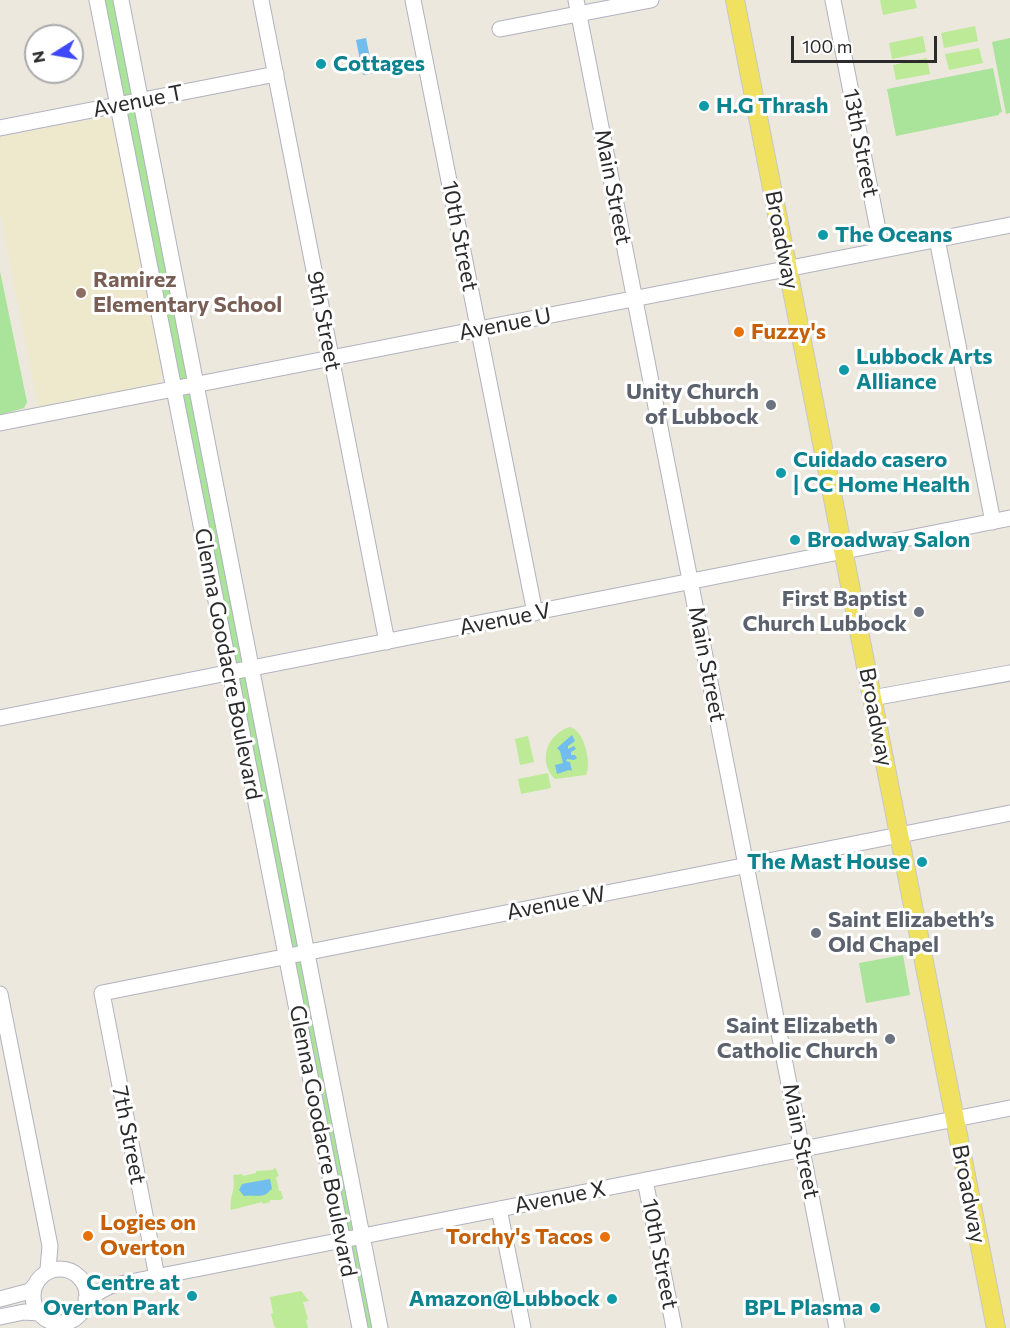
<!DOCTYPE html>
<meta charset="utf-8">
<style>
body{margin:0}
#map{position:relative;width:1010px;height:1328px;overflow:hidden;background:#ede8de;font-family:Commissioner,sans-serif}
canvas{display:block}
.north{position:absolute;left:24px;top:24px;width:60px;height:60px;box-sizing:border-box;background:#fff;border:2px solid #aaa;border-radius:50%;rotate:259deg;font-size:16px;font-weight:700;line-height:24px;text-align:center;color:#2b2b2b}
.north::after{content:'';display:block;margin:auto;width:21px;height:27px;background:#3f49f9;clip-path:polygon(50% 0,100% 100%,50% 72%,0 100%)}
.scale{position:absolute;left:791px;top:36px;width:146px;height:27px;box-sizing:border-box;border:3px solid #2b2b2b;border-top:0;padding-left:8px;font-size:18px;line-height:21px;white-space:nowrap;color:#2b2b2b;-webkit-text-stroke:4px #fff;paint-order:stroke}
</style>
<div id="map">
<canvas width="1010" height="1328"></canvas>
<div class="north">N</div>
<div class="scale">100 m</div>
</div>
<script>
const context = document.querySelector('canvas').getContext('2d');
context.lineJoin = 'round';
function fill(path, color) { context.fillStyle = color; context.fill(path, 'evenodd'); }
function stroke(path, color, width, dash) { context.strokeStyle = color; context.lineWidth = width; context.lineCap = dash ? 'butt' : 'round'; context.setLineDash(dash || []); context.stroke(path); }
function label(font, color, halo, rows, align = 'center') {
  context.font = font + ' Commissioner,sans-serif'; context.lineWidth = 6; context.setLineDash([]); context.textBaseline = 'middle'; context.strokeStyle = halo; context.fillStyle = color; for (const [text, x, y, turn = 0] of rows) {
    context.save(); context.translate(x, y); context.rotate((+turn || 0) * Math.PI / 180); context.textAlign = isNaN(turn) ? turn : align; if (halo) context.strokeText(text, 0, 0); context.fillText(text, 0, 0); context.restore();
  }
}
const education = new Path2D(`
 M 104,117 L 112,121 L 162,375 L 155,385 L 38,407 L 0,212 L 0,137 Z`);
const green = new Path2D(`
 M 104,0 L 119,0 L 376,1328 L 362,1328 Z
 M 1010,38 L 1010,113 L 1006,114 L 992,42 Z
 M 993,68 L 1002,112 L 999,113 L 999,115 L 896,136 L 887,89 Z
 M 0,271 L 27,402 L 24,408 L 0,415 Z
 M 903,955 L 910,995 L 866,1003 L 859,963 Z`);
const pitch = new Path2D(`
 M 880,0 L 915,0 L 917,8 L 883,15 Z
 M 975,26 L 978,41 L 944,48 L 941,33 Z
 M 923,36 L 926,52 L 892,59 L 889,43 Z
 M 979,48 L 983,63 L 949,70 L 945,54 Z
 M 927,58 L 930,74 L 896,80 L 893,65 Z
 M 570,727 C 584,730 592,763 586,775 L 555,779 C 537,761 547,734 570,727 Z
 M 528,736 L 534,762 L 520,765 L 515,739 Z
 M 548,773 L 551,788 L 521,794 L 518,779 Z
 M 275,1167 L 279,1176 L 276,1177 L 279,1191 L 281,1191 L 283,1198 L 281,1200 L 270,1200 L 270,1202 L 263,1204 L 262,1202 L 231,1210 C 229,1196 236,1191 233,1175 L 242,1174 L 243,1176 L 256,1173 L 256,1171 L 273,1170 Z
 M 301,1291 L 309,1301 L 303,1302 L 308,1319 L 306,1320 L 308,1328 L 276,1328 L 274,1326 L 271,1314 L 273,1313 L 270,1297 Z`);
const water = new Path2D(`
 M 366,38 L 373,73 L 363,75 L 356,40 Z
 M 572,735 L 575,741 L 568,746 L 568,749 L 574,746 L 576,749 L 571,752 L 571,755 L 575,755 L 577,758 L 574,760 L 567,759 L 566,761 L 570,762 L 572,771 L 569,770 L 557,774 L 555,765 L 563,763 L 560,751 L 557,748 Z
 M 270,1179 L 272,1189 C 270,1190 268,1193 266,1194 C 259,1198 251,1194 244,1196 L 239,1190 L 242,1184 Z`);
const minor = new Path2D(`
 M 97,0 L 360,1328
 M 121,0 L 380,1328
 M 261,0 L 387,642
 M 413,0 L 535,613
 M 576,0 L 837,1328
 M 833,0 L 882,250
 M 500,29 L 651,0
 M 0,128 L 276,74
 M 937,239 L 993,522
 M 0,423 L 1010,225
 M 872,698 L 1010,673
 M 0,718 L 1010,518
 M 0,994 L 50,1246 L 48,1269 L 46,1273
 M 645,1180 L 674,1328
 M 499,1209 L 523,1328
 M33 1296a27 27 0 1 1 54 0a27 27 0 1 1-54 0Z
 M 157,1277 L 102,993 L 1010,813
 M 0,1299 L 30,1291 L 36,1284
 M 86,1299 L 110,1286 L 1010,1108
 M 0,1317 L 24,1312 L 39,1313`);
const major = new Path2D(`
 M 735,0 L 996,1328`);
const markers = [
 [321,64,6,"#0f9aa8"],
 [704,106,6,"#0f9aa8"],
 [823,235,6,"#0f9aa8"],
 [81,293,6,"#8d6e63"],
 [739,332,6,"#e8710a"],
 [844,370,6,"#0f9aa8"],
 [771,405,6,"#6b7280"],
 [781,473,6,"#0f9aa8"],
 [795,540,6,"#0f9aa8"],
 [919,612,6,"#6b7280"],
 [922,862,6,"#0f9aa8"],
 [816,933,6,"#6b7280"],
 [890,1039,6,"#6b7280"],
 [88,1236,6,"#e8710a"],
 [605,1237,6,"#e8710a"],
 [192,1296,6,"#0f9aa8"],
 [612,1299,6,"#0f9aa8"],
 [875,1308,6,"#0f9aa8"]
];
const cultureNames = [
 ["Cottages",333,64],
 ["H.G Thrash",716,106],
 ["The Oceans",835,235],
 ["Lubbock Arts",856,357],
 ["Alliance",856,382],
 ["Cuidado casero",793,460],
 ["| CC Home Health",793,485],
 ["Broadway Salon",807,540],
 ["The Mast House",910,862,"right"],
 ["Centre at",180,1283,"right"],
 ["Overton Park",180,1308,"right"],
 ["Amazon@Lubbock",600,1299,"right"],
 ["BPL Plasma",863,1308,"right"]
];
const streetNames = [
 ["Avenue T",138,101,-11],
 ["13th Street",861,143,79],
 ["Main Street",613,187,79],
 ["10th Street",460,236,79],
 ["Broadway",782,240,79],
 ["9th Street",324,321,79],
 ["Avenue U",505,324,-11],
 ["Avenue V",505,619,-11],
 ["Glenna Goodacre Boulevard",228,664,79],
 ["Main Street",707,664,79],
 ["Broadway",876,717,79],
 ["Avenue W",556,903,-11],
 ["7th Street",129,1135,79],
 ["Glenna Goodacre Boulevard",323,1141,79],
 ["Main Street",801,1141,79],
 ["Broadway",969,1194,79],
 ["Avenue X",560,1197,-11],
 ["10th Street",660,1254,79]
];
const educationNames = [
 ["Ramirez",93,280],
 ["Elementary School",93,305]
];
const foodNames = [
 ["Fuzzy's",751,332],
 ["Logies on",100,1223],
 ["Overton",100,1248],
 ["Torchy's Tacos",593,1237,"right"]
];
const worshipNames = [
 ["Unity Church",759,392],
 ["of Lubbock",759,417],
 ["First Baptist",907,599],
 ["Church Lubbock",907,624],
 ["Saint Elizabeth’s",828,920,"left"],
 ["Old Chapel",828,945,"left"],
 ["Saint Elizabeth",878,1026],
 ["Catholic Church",878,1051]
];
fill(education, '#eee8cd');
fill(green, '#aae39a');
fill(pitch, '#bcea96');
fill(water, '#71bdee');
stroke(minor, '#b1b2bf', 17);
stroke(major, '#c8c8c8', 20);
stroke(minor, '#fff', 15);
stroke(major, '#f0e160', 18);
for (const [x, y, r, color] of markers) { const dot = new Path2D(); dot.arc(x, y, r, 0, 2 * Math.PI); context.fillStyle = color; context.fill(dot); stroke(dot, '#fff', 2); }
label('bold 22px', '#0d838f', '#fff', cultureNames, 'left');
label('22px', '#2b2b2b', '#fff', streetNames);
label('bold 22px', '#785e54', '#fff', educationNames, 'left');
label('bold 22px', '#c56008', '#fff', foodNames, 'left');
label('bold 22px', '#5b616d', '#fff', worshipNames, 'right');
</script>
